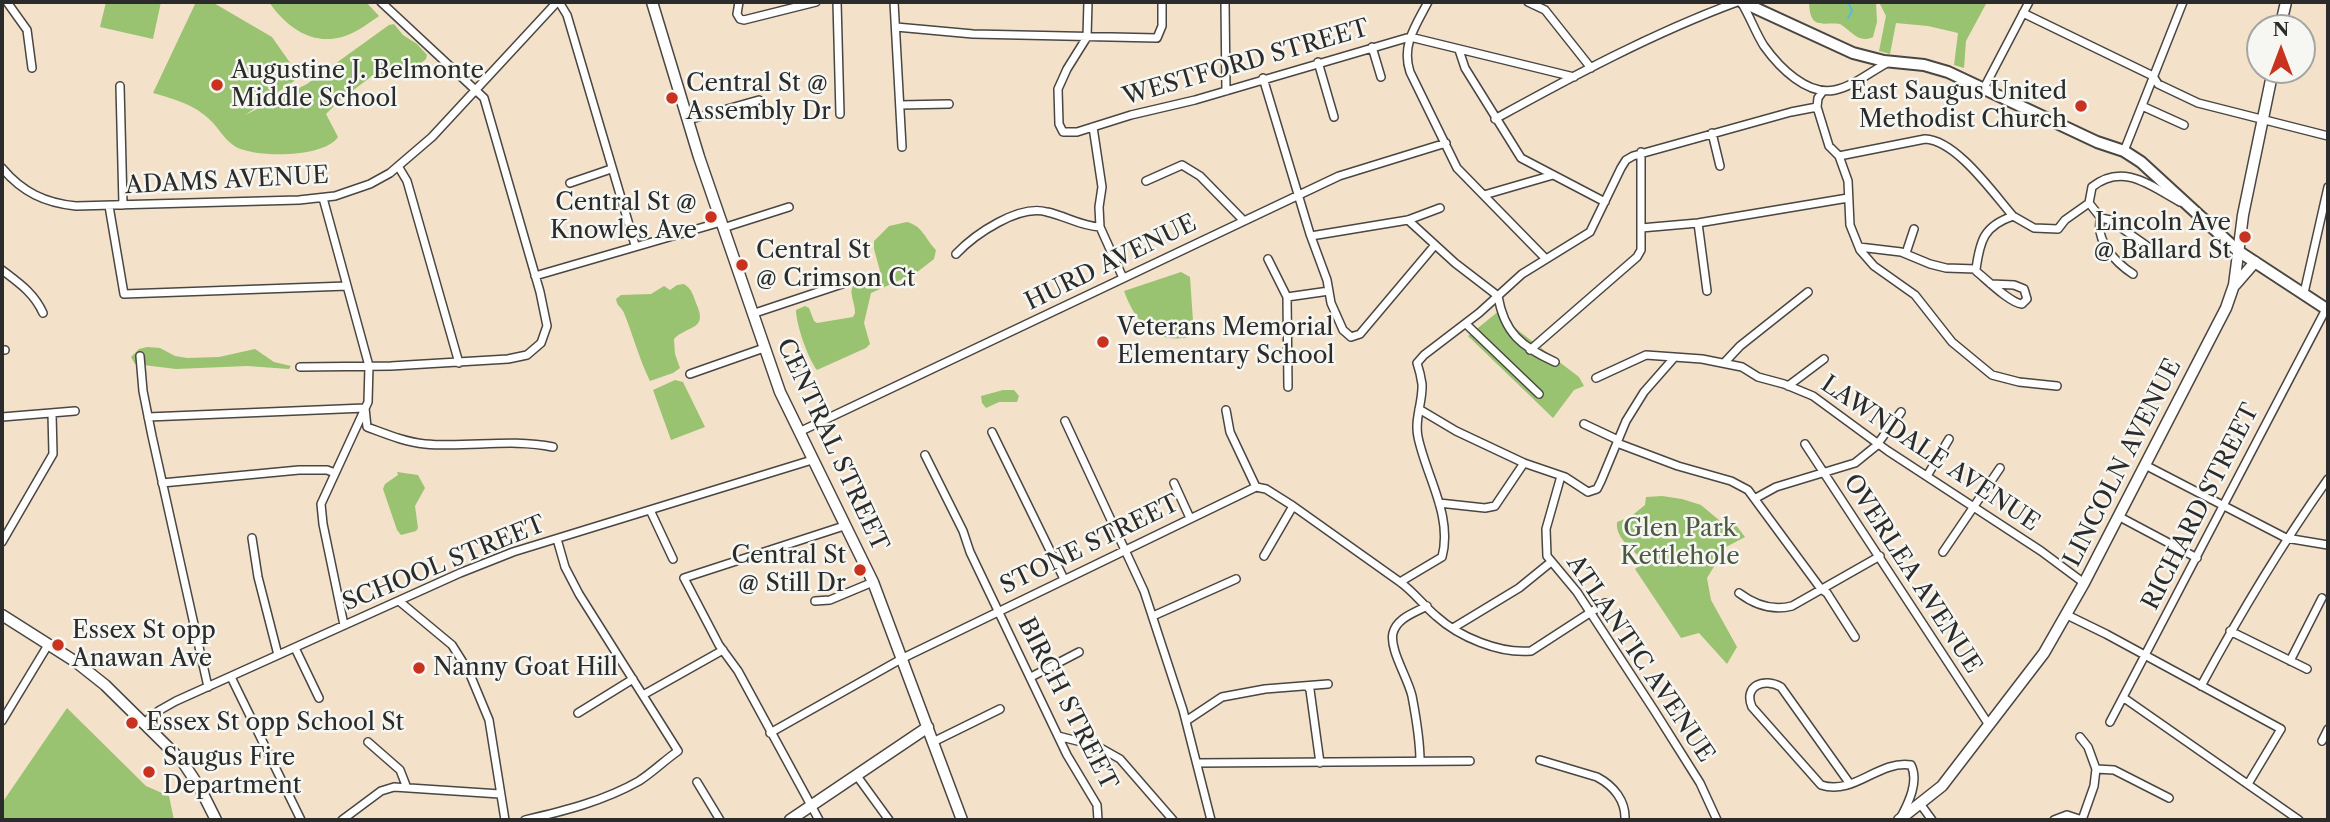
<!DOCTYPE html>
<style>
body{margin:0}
#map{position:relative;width:2330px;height:822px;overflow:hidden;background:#f4e1ca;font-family:"Libre Caslon Text",serif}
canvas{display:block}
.frame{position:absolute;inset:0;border:4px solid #2b2b2b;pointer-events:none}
.north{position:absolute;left:2246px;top:14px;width:70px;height:70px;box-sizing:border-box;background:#f6f6f2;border:2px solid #a5a5a2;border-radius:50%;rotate:0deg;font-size:19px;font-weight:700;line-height:28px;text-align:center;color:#2b2b2b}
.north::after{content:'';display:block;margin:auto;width:24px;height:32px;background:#c8321e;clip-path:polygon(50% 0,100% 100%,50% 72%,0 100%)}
</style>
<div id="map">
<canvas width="2330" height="822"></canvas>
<div class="frame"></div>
<div class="north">N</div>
</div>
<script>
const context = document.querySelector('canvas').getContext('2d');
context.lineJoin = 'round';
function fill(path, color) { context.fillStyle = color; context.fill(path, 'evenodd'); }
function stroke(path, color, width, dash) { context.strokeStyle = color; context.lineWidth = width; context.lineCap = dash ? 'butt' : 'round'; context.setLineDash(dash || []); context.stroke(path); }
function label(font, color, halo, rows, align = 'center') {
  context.font = font + ' "Libre Caslon Text",serif'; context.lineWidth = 5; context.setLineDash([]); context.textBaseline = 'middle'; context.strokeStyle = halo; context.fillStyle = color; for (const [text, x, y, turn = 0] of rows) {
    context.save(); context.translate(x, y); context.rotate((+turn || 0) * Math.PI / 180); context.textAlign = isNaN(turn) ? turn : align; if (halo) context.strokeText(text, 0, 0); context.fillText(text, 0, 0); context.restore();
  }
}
const green = new Path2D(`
 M 106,2 L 161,2 L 153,39 L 100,27 Z
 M 196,2 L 212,2 L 272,37 L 300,77 L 245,115 L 307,84 L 389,25 L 394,24 L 403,35 L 417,44 L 427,55 L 426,59 C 417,67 415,66 404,69 C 399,71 392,76 387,78 L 378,73 L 372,76 L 339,101 L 326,114 L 338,137 C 324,158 257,158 236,147 C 226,141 221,132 214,124 C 197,105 177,100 153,93 Z
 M 269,2 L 366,2 L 379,16 C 369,23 357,32 345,36 C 313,47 286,27 269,2 Z
 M 1809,2 L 1876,2 L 1877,22 L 1873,37 C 1858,44 1852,31 1840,24 C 1821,22 1810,30 1809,2 Z
 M 1879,2 L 1987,2 L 1966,41 L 1964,68 L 1954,65 L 1958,33 L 1928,26 L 1896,23 L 1890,54 L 1879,51 L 1886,16 Z
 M 907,222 C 923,226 925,239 936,250 L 934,259 L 916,273 L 871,293 L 864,323 L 870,344 L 866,348 L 817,370 C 808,359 796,324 796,310 L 805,306 L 809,308 L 814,321 L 817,323 L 853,317 L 855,313 C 855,306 853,302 852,296 C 848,279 870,277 880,271 L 874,249 L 874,241 L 889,226 Z
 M 1181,272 L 1190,277 L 1194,336 C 1156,346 1136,324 1124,291 Z
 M 684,284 C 692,289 693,295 696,303 C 709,331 687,325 674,339 L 675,354 L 680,368 L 673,373 L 650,381 C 639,359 633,335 624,313 C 621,306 617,307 616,299 L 621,295 L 651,294 L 664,286 L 670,290 L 677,285 Z
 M 1505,306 L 1511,325 L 1579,377 L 1584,386 L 1574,390 L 1553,418 L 1468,336 Z
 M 147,347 L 160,348 L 175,356 L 187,358 L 219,357 L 255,349 L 274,362 L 291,366 L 289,369 L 247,366 L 176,369 L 135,364 L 131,357 L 139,349 Z
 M 675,380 L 683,382 L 705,427 L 671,440 L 653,390 Z
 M 1003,390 L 1014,390 L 1019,396 L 1017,402 L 999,402 L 986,408 L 982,403 L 981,396 Z
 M 397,472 L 418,475 L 425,488 L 415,506 L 418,528 L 416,531 L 401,535 L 397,530 L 383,489 L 385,484 L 398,475 Z
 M 1662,496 L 1682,499 L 1701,505 L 1725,525 L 1732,520 L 1745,537 L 1726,547 L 1707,578 L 1711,600 L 1737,647 L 1727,664 L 1699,633 L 1681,638 L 1635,569 L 1644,563 C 1635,549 1615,540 1617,522 L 1630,517 L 1645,505 L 1646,497 Z
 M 67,708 L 146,786 L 169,796 L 174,820 L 2,820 L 2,803 Z`);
const stream = new Path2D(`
 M 1848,18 L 1852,11 L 1848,2`);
const street = new Path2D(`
 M 7,2 L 27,30 L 32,68
 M 559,2 L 567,15 L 635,245
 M 739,2 L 737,14 L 740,19 L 744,20 L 816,2
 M 837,2 L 840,114
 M 894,2 L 902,147
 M 1088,2 L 1087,37 L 1067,69 L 1058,89 L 1059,124 L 1063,132 L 1077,132 L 1131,115 L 1195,100 L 1410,37 L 1574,77
 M 1225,2 L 1226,91
 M 1428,2 C 1416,25 1401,45 1410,72 L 1457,168 L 1545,258
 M 1528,2 L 1545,10 L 1591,68
 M 1741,2 C 1750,16 1755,32 1764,46 C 1779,67 1807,96 1835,90 C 1854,86 1871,71 1889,62
 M 2023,13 L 2153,76 L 2158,84 L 2198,103 L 2328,136
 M 896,27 L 973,34 L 1157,38 L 1162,26 L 1162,2
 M 1372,47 L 1381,77
 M 1459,50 L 1465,68 L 1521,158 L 1605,202
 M 1318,62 L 1334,117
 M 1263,78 L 1310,234 L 1327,280 L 1331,303 L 1343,330 L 1351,337 L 1360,334 L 1435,245
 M 120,86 L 123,205
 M 1984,88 L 2029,2
 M 900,105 L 949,104
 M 2142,106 L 2184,125
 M 1817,107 L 1829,146 L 1839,156 L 1848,181 L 1850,225 L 1860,250 L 1874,266 L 1915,295 L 1952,342 L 1992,375 L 2019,382 L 2057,386
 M 1495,119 C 1573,76 1653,33 1737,2
 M 688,120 L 759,100
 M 1093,127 L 1102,187 L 1099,207 L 1100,227 L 1123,278
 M 1712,133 L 1720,166
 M 2124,151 L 2183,2
 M 1839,156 L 1925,139 C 1956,140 1993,193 2013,216
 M 398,166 L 407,181 L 459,363
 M 2,168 C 22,192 45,203 76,206 L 299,200 L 335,196 L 370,184 L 390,173 L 432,137 L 557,2
 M 1146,181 L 1182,165 L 1200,176 L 1244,221
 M 570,183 L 611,169
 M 1484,195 L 1553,175
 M 323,198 L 369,366 L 368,402 L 321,504 L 323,524 L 344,625
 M 2089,203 L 2101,218 C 2094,240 2116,263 2133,274
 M 109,206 L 124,294 L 347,286
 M 2101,218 L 2110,220 L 2160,255
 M 1408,220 L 1455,263 L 1498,296 C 1504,333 1522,347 1555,362
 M 1698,223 L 1707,291
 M 723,228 L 789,207
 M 1641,228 L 1698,223 L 1848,198
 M 1311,236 L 1408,220 L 1440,208
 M 1859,247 L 1901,252 L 1930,264 L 1946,268 L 1976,269 C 1980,240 1984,226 2013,216 L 2034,228 L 2058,229 L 2065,220 L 2089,203 L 2092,187 C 2123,162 2151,186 2180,202
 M 1906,253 L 1914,229
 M 956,254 C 975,234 1019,204 1047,212 C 1066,216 1080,226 1100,227
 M 1268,259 L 1287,297 L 1288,387
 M 1976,269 L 1976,271 C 1987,280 2010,303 2022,304 L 2027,299 L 2024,289 L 2014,285 L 1991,284
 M 2,270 C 19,283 34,293 43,313
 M 535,276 L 721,222
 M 2304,293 L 2328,187
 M 1287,297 L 1329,291
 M 752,314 L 845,283
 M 1466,324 L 1539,394
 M 2,350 L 5,350
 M 1530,350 L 1637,257 L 1641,250 L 1641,152
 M 140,356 L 143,391 L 152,436 L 208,687
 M 1725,362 L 1740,346 L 1808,292
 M 300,367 L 391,366 L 508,359 L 527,355 L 541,343 L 547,326 L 540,292 L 484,98 L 381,2
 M 690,374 L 764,348
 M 1596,378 L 1646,355 L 1702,359 L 1742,367 L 1758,377 L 1784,384 L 1813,396 L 1888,451 L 2041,551 L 2084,583
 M 1788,386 L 1824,359
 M 1419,409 L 1456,431 L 1524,463 L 1565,477 L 1588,492 L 1597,489 L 1601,481 L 1626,421 L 1644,392 L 1673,359
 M 1226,410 L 1230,432 L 1256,487
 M 2,417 L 75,411
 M 148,417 L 365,408 L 367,427 C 386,434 405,442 425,444 C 468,448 511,438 553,447
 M 1065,421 L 1144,591 L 1183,710 L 1211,820
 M 1584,424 L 1618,440
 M 799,432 L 1339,176 L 1446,143
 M 992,432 L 1064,579
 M 1617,443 L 1678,466 L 1731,481 L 1748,490 L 1821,589 L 1827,593 L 1855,637
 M 1805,444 L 1989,725
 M 925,455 L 963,531 L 970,552 L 1067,755 L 1097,805 L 1098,820
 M 2145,465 L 2286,538 L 2328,545
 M 1561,476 L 1546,529 L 1547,556 L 1577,592 L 1654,710 L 1700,783 L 1717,820
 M 1927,476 L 1949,439
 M 162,483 L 299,470 L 327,470 L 335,473
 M 1174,483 L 1190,518
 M 1756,498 L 1776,487 L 1855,463 L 1876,446 L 1901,412
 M 1439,503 L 1485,508 L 1495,506 L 1524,463
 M 650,510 L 673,559
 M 2118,516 L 2197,558
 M 252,538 L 258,577 L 278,655
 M 2,542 L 53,454 L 52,413
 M 1943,552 L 2000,468
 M 1264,556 L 1293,506
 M 1400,582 L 1442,557 C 1453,516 1426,476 1418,437 C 1414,419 1423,402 1422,384 C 1421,377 1419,369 1417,363 L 1424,355 L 1479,313 L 1522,274 L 1590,232 L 1621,168 L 1626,160 L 1633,156 L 1791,112 L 1817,107 L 1818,98 L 1823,91
 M 1739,593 C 1755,605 1773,611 1792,606 L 1880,556
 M 399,601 L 452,645 L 469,672 L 489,720 L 505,820
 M 815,601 L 830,600 L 873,582
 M 2067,615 L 2106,634 L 2281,729 L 2248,784
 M 1153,616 L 1236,579
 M 1453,628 L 1519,588 L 1551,562
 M 2230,631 L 2307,669
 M 295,648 L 319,698
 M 2290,661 L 2322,598
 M 231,677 L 301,820
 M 1031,677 L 1079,652
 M 2201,686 C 2241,612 2280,547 2328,479
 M 1308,687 L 1310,690 L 1320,763
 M 643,695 L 723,650
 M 2124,698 L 2299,820
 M 578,713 L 633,679
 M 2,721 L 48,645
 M 1186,721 L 1222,697 L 1265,689 L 1328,684
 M 2110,722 L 2326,309
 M 144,723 L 160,710 L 176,701 L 460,573 L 513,552 L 812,460
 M 770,733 L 903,658 L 1256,487 L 1266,489 L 1293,506 L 1400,582 C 1414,592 1423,605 1436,616 C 1459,637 1500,654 1531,651 L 1605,603
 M 1058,736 L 1097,746 L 1120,759 L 1173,820
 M 2080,737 L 2088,747 L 2096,769
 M 2322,741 L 2328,729
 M 368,742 L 400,770 L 407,788
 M 933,742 L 1000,709
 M 1540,760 L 1597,777 C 1614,786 1626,801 1625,820
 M 1420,761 C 1420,739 1416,717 1412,696 C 1408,678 1389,649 1393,633 C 1397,618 1414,613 1427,606
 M 1197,763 L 1470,761
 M 857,776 L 889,820
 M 697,782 L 720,820
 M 1850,784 L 1781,687 C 1764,677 1743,686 1752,707 L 1821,785 C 1854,796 1878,760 1911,765 C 1919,781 1909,802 1901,817
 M 1921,805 L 1932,820
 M 342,820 L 381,791 L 394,787 L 500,794
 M 525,820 C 564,811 604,801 639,781 C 653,772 665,760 678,751 L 579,594 L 565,567 L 557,539
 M 819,820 L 738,671 L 719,645 L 684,578 L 844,526
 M 2054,820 L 2067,815 L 2082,820
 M 2082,820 L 2094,786 L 2096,769 L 2114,770 L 2169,798`);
const secondary = new Path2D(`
 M 652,2 L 699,157 L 780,392 L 873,582 L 962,820
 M 2280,28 L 2286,2
 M 2235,285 L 2255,262
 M 2,615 L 76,662 L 105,685 L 182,761 L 200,788 L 216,820
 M 790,820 L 928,727
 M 1899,820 L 1942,786 L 2044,653 L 2084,583 L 2226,308 L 2234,285 L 2243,215 L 2273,70`);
const primary = new Path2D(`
 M 1742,2 L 1853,53 L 1884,61 L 1924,65 L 1948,72 L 2097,142 L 2124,151 L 2141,162 L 2238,251 L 2328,310`);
const markers = [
 [217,85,7,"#c8321e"],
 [672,98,7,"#c8321e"],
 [2081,106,7,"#c8321e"],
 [711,217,7,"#c8321e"],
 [2245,237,7,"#c8321e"],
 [742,265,7,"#c8321e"],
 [1103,342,7,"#c8321e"],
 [860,570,7,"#c8321e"],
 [58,645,7,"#c8321e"],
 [419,668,7,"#c8321e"],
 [132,723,7,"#c8321e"],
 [149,772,7,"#c8321e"]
];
const streetNames = [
 ["WESTFORD STREET",1246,63,-16],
 ["ADAMS AVENUE",227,181,-3],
 ["HURD AVENUE",1111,263,-26],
 ["CENTRAL STREET",832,445,65],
 ["LAWNDALE AVENUE",1930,454,34],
 ["LINCOLN AVENUE",2123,463,-63],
 ["RICHARD STREET",2201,507,-63],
 ["STONE STREET",1090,545,-26],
 ["SCHOOL STREET",444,564,-22],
 ["OVERLEA AVENUE",1912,574,57],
 ["ATLANTIC AVENUE",1640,659,56],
 ["BIRCH STREET",1067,704,63]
];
const poiNames = [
 ["Augustine J. Belmonte",231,71],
 ["Middle School",231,99],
 ["Central St @",686,84],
 ["Assembly Dr",686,112],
 ["East Saugus United",2067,92,"right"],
 ["Methodist Church",2067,120,"right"],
 ["Central St @",697,203,"right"],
 ["Knowles Ave",697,231,"right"],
 ["Lincoln Ave",2231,223,"right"],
 ["@ Ballard St",2231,251,"right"],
 ["Central St",756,251],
 ["@ Crimson Ct",756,279],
 ["Veterans Memorial",1117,328],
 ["Elementary School",1117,356],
 ["Central St",846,556,"right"],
 ["@ Still Dr",846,584,"right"],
 ["Essex St opp",72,631],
 ["Anawan Ave",72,659],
 ["Nanny Goat Hill",433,668],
 ["Essex St opp School St",146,723],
 ["Saugus Fire",163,758],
 ["Department",163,786]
];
const parkNames = [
 ["Glen Park",1680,529],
 ["Kettlehole",1680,557]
];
fill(green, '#99c370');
stroke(stream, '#56bed3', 2);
stroke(street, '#494643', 10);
stroke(secondary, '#494643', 13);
stroke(primary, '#494643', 14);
stroke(street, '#fff', 7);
stroke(secondary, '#fff', 10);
stroke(primary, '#fff', 10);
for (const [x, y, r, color] of markers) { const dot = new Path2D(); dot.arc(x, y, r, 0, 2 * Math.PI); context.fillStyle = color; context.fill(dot); stroke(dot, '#f6f6f2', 2.5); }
label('24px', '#2b2b2b', '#f6f6f2', streetNames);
label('24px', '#2b2b2b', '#f6f6f2', poiNames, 'left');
label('24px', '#4c5940', '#f6f6f2', parkNames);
</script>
